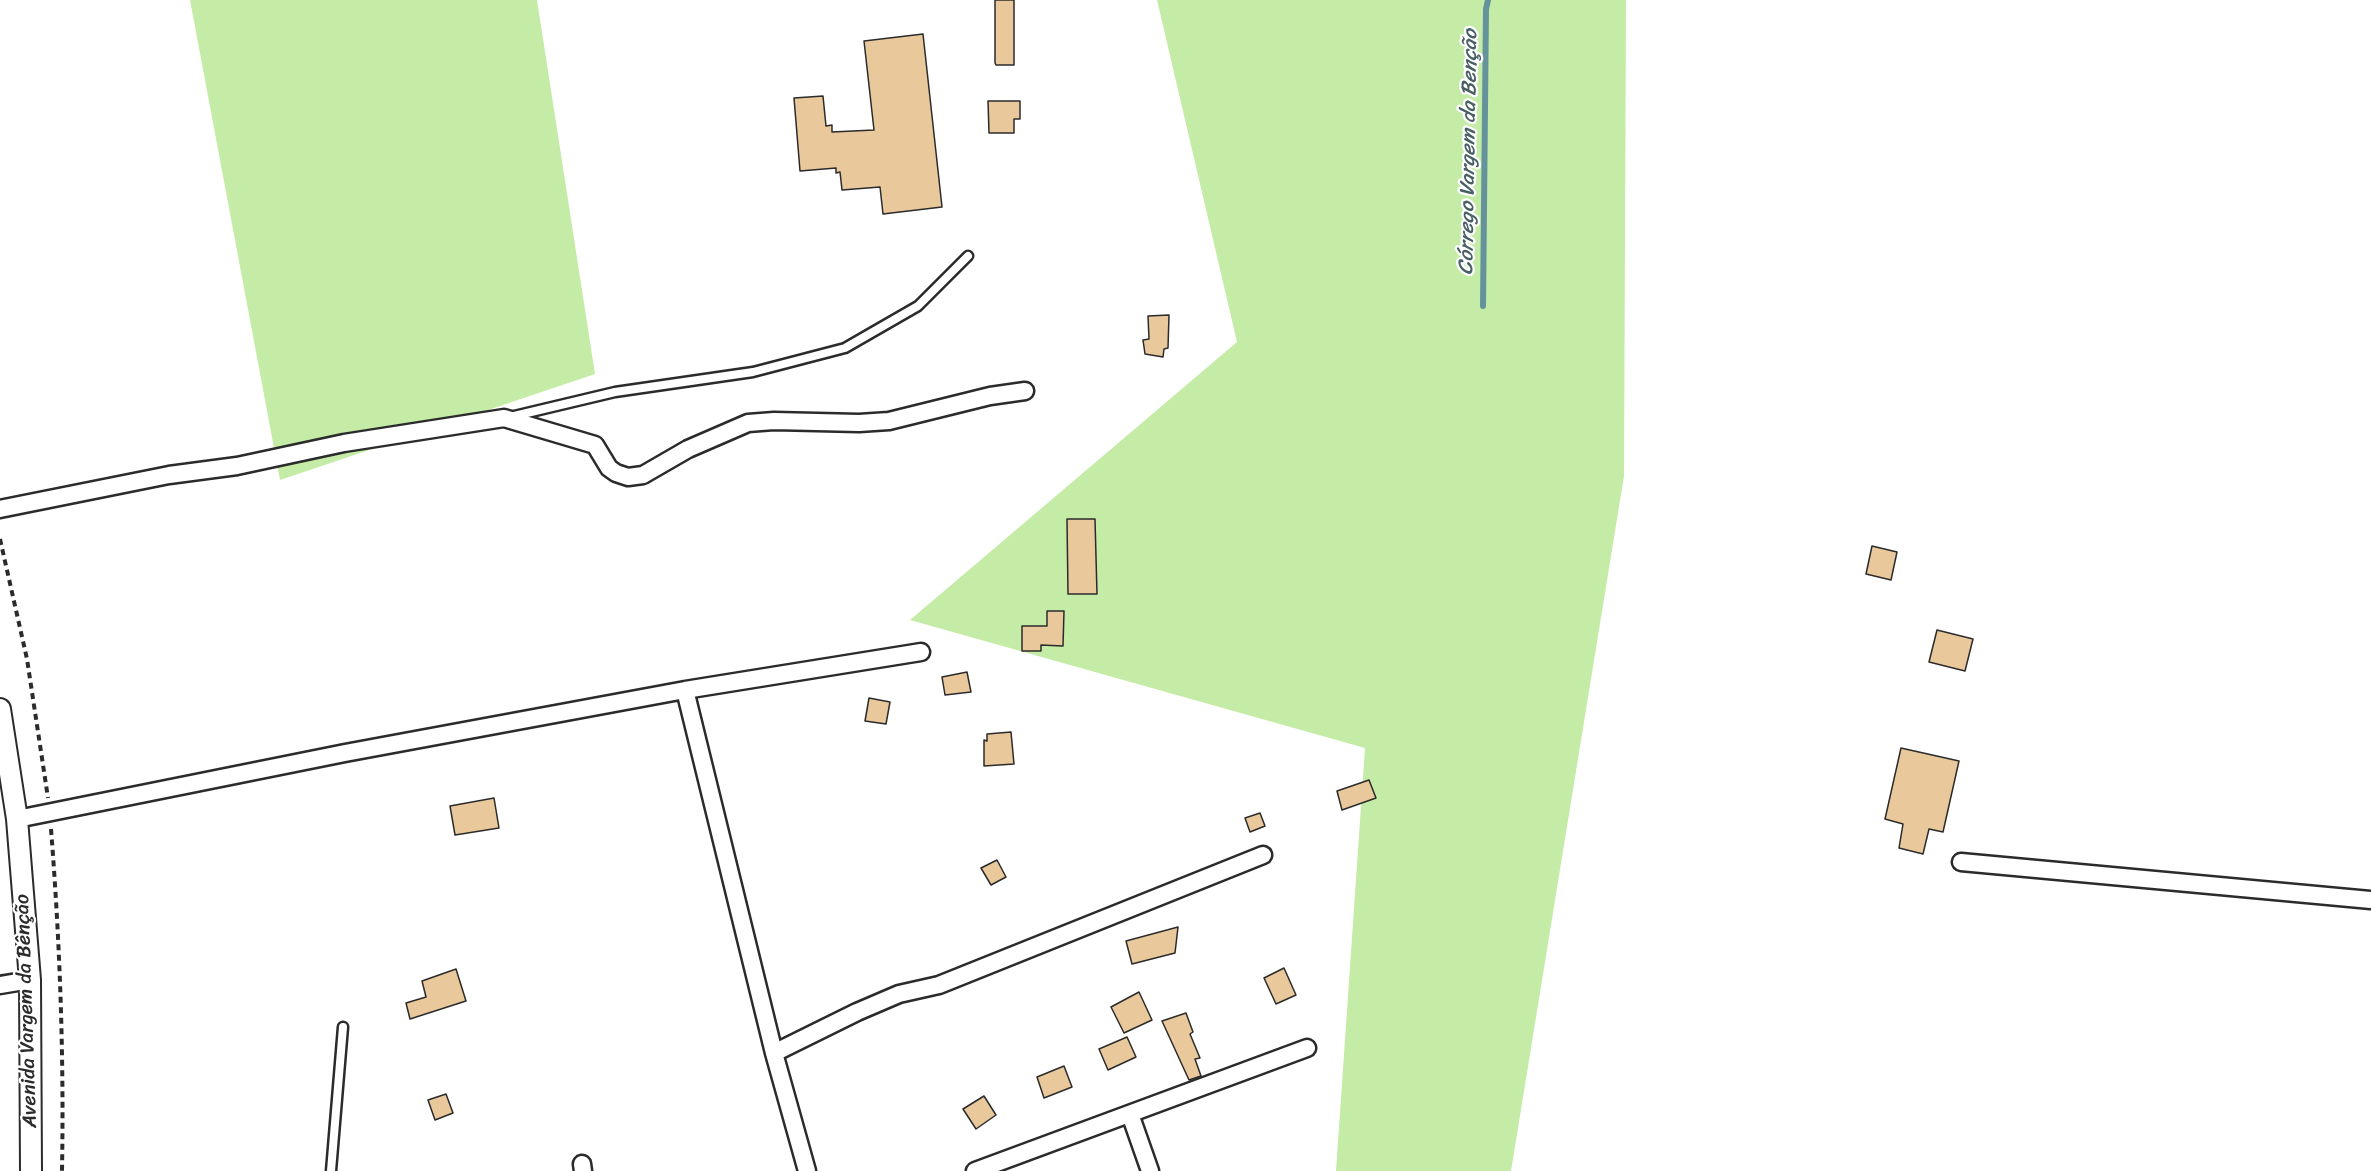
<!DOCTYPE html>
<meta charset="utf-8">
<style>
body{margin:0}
canvas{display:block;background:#fff}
</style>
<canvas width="2371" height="1171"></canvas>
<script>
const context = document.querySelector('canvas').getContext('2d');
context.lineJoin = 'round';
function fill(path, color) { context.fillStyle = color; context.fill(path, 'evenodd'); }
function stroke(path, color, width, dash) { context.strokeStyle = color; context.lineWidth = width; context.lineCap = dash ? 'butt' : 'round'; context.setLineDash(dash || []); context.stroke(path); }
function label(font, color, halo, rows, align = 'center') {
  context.font = font + ' Sriracha,sans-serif'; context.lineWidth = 4.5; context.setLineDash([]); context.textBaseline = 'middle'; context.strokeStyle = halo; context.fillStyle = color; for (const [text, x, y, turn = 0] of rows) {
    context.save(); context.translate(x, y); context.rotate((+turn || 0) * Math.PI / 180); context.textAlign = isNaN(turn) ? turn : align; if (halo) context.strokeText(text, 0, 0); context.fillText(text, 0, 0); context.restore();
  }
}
const green = new Path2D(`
 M 190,0 L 537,0 L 595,374 L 280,480 Z
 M 1157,0 L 1626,0 L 1624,476 L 1511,1171 L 1336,1171 L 1365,748 L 910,620 L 1237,342 Z`);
const stream = new Path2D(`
 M 1483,306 L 1486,9 L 1488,0`);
const building = new Path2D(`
 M 995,0 L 1014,0 L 1014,65 L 996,65 L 995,63 Z
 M 923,34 L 942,207 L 883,214 L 880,187 L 842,190 L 840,172 L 836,173 L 836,168 L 800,171 L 794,98 L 823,96 L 826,126 L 832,125 L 832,132 L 874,130 L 864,41 Z
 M 988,101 L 1020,101 L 1020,119 L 1014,119 L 1014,133 L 989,133 Z
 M 1169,315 L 1168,348 L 1164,349 L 1163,357 L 1145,354 L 1143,340 L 1149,339 L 1148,316 Z
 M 1067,519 L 1095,519 L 1097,594 L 1068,594 Z
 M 1872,546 L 1897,552 L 1891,580 L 1866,574 Z
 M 1047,611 L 1064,611 L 1063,646 L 1041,645 L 1041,651 L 1022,651 L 1022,626 L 1047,626 Z
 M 1937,630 L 1973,639 L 1965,671 L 1929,662 Z
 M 967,672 L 971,692 L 945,695 L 942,677 Z
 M 869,698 L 890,702 L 886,724 L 865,721 Z
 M 1011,732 L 1014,764 L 984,766 L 984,740 L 987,741 L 987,734 Z
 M 1901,748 L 1959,761 L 1943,832 L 1929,829 L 1923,854 L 1899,848 L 1903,824 L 1885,819 Z
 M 1369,780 L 1376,798 L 1342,810 L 1337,791 Z
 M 494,798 L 499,828 L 455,835 L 450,806 Z
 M 1260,813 L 1265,826 L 1250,832 L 1245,818 Z
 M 997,860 L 1006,877 L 991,885 L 981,868 Z
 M 1178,927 L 1175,953 L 1132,964 L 1126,941 Z
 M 1284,968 L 1296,995 L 1276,1004 L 1264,978 Z
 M 456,969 L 466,1001 L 410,1019 L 406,1003 L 426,997 L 422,981 Z
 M 1139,992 L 1152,1020 L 1124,1033 L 1111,1007 Z
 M 1186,1013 L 1193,1032 L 1190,1034 L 1200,1058 L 1195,1059 L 1201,1076 L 1189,1080 L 1162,1021 Z
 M 1127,1037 L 1136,1057 L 1108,1070 L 1099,1049 Z
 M 1064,1066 L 1072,1087 L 1044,1098 L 1037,1077 Z
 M 446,1094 L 453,1113 L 435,1120 L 428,1100 Z
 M 984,1096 L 996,1115 L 976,1129 L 963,1109 Z`);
const path = new Path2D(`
 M 0,539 L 27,659 L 48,798
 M 51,829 C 60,943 64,1057 62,1171`);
const service = new Path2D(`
 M 510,417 L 615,392 L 753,372 L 845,348 L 918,306 L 968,256
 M 331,1171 L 343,1027`);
const minor = new Path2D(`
 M 0,509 L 169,475 L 237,466 L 344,443 L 504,418 L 595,445 L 609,468 L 616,473 L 628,477 L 643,475 L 688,449 L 748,423 L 774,421 L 859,423 L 889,421 L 990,396 L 1025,391
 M 685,690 L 774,1053 L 807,1171
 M 17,819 L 345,753 L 685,690 L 921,652
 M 1961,862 L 2371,900
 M 0,985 L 30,980
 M 774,1053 L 857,1012 L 899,994 L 939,985 L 1263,855
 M 1130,1114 L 1150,1171
 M 582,1164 L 583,1171
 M 975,1171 L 1307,1048`);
const tertiary = new Path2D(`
 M 0,709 L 17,819 L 30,980 L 31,1171`);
const streetNames = [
 ["Avenida Vargem da Bênção",27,1011,-92]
];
const waterNames = [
 ["Córrego Vargem da Benção",1469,152,-89]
];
fill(green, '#c4eca6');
stroke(stream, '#65939c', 6);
fill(building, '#e9c89b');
stroke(building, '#2b2b2b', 1.5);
stroke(service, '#2b2b2b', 13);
stroke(minor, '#2b2b2b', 21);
stroke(tertiary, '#2b2b2b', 24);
stroke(path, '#2b2b2b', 4, [6, 4.5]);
stroke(service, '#fff', 8);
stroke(minor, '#fff', 16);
stroke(tertiary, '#fff', 20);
label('20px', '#2b2b2b', '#fff', streetNames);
label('italic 21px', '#485f64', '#fff', waterNames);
</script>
